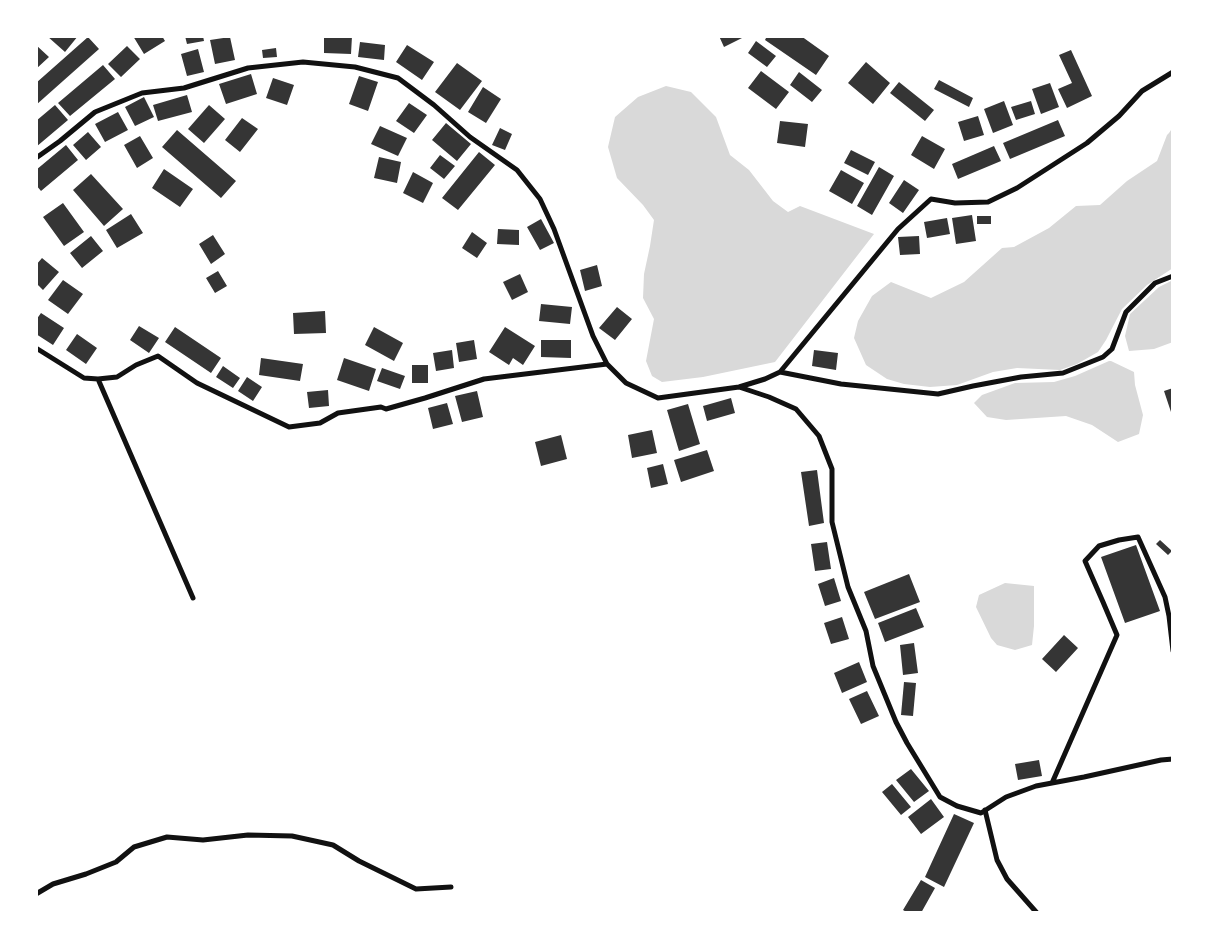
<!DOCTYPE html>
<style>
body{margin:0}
#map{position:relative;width:1209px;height:949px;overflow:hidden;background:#fff;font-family:Roboto,sans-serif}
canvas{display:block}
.frame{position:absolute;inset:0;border:38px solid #fff;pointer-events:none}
</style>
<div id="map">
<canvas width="1209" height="949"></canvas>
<div class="frame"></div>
</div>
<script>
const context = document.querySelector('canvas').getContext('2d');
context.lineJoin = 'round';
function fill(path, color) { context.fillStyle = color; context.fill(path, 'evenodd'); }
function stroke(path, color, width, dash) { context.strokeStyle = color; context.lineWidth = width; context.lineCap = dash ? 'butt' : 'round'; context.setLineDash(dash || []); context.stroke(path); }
const water = new Path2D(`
 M 666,86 L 691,92 L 716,117 L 730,155 L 749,170 L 773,201 L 788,212 L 800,206 L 874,234 L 775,362 L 703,377 L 662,382 L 652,376 L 646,361 L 654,319 L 643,298 L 644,274 L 650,246 L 654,220 L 643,205 L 617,178 L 608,147 L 615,117 L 638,97 Z
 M 1173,127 L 1173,268 L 1147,285 L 1122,309 L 1106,340 L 1098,352 L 1077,364 L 1060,370 L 1017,368 L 993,372 L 957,385 L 930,387 L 904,384 L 887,379 L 866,365 L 854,338 L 858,321 L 872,296 L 891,282 L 931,298 L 964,282 L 1002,248 L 1014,247 L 1049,228 L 1076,206 L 1100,205 L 1127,181 L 1157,161 L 1167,135 L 1169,133 Z
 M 1173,280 L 1173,342 L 1154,349 L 1129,351 L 1125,336 L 1130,314 L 1159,287 Z
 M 1109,361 L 1111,361 L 1134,372 L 1135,385 L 1143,415 L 1139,434 L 1118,442 L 1092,425 L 1066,416 L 1006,420 L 987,417 L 974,403 L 982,395 L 1015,383 L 1054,382 L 1075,376 Z
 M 1005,583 L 1034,586 L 1034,626 L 1032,645 L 1015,650 L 997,645 L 991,638 L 976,607 L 979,595 Z`);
const building = new Path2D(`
 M 47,36 L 78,36 L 65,52 Z
 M 133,36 L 162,36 L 165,41 L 144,54 Z
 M 185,36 L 203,36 L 204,41 L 187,44 Z
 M 324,36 L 352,36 L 351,54 L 324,53 Z
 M 719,36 L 746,36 L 724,47 Z
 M 767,36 L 801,36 L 829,56 L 816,75 L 765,40 Z
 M 88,37 L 99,49 L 36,105 L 36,83 Z
 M 230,37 L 235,60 L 215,64 L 210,40 Z
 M 756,41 L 776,56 L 767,67 L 748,53 Z
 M 360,42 L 385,45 L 384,60 L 358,57 Z
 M 36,45 L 49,57 L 36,69 Z
 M 407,45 L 434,62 L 422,80 L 396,62 Z
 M 127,46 L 140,59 L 121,77 L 108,64 Z
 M 276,48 L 277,57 L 263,58 L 262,50 Z
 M 198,49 L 204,72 L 187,76 L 181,54 Z
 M 1071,50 L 1092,96 L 1067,108 L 1058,89 L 1072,83 L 1059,55 Z
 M 866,62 L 890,83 L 873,104 L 848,83 Z
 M 457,63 L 482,81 L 460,110 L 435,92 Z
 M 103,65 L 115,79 L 70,116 L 58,103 Z
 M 761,71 L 789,92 L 776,109 L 748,88 Z
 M 799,72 L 822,90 L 812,102 L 790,85 Z
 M 251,74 L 257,94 L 226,104 L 219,84 Z
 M 359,76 L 378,82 L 368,111 L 349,104 Z
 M 273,78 L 294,85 L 287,105 L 266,98 Z
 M 939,80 L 973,98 L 969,107 L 934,89 Z
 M 899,82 L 934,110 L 925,121 L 890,93 Z
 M 1050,83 L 1059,107 L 1041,114 L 1032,89 Z
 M 483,87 L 501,99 L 486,123 L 468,112 Z
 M 187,95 L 192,112 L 158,121 L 153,105 Z
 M 144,97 L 154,117 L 135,126 L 125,107 Z
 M 1004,101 L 1013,125 L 993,133 L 984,109 Z
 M 1031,101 L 1035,114 L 1016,120 L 1011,107 Z
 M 409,103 L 427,115 L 414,133 L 396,121 Z
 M 55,105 L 68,120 L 36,147 L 36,121 Z
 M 209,105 L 225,119 L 204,143 L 188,129 Z
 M 118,112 L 128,130 L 105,142 L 95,124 Z
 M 978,116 L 984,135 L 964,141 L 958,122 Z
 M 242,118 L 258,129 L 240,152 L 225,140 Z
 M 1058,120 L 1065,136 L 1010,159 L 1003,143 Z
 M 780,121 L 808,124 L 805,147 L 777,143 Z
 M 446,123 L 471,144 L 457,161 L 432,140 Z
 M 380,126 L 407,138 L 398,156 L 371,144 Z
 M 500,128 L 512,134 L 505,150 L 492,145 Z
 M 177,130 L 236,181 L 221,198 L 162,147 Z
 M 88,132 L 101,147 L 86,160 L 73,145 Z
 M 140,136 L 153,158 L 137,168 L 124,145 Z
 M 922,136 L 945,149 L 934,169 L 911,155 Z
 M 66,145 L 78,160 L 41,191 L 36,185 L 36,170 Z
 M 994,146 L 1001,161 L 958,179 L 952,164 Z
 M 851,150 L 875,162 L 868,175 L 844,163 Z
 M 479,152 L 495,165 L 458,210 L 442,198 Z
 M 440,155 L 455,166 L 444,179 L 430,168 Z
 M 379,157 L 401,162 L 397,183 L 374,178 Z
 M 879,167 L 894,176 L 872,215 L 857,206 Z
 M 164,169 L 193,189 L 180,207 L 152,188 Z
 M 841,170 L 864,183 L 852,204 L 829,191 Z
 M 413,172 L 433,183 L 423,203 L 403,193 Z
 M 91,174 L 123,209 L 104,226 L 73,190 Z
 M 904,180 L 919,190 L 903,213 L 889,203 Z
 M 63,203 L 84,232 L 64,246 L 43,217 Z
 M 131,214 L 143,233 L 117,248 L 106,230 Z
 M 972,215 L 976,241 L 956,244 L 952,218 Z
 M 977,216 L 991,216 L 991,224 L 977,224 Z
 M 947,218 L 950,234 L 927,238 L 924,222 Z
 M 541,219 L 554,243 L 540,250 L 527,227 Z
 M 498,229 L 519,230 L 519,245 L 497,244 Z
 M 472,232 L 487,243 L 477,258 L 462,248 Z
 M 213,235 L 225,254 L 211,264 L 199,244 Z
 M 91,236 L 103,251 L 82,268 L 70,253 Z
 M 919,236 L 920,254 L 900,255 L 898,237 Z
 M 42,258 L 59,272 L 43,290 L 36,283 L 36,265 Z
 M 597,265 L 602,286 L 585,291 L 580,270 Z
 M 218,271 L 227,286 L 215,293 L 206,278 Z
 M 520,274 L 528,292 L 512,300 L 503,282 Z
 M 63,280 L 83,294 L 68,314 L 48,300 Z
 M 541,304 L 572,307 L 570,324 L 539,321 Z
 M 617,307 L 632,319 L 615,340 L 599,328 Z
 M 325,311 L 326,333 L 294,334 L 293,313 Z
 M 41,313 L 64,328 L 53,345 L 36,334 L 36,320 Z
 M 139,326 L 159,338 L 149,353 L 130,340 Z
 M 175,327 L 221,358 L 211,373 L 165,342 Z
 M 374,327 L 403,343 L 394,361 L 365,345 Z
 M 505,327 L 535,346 L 523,365 L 513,358 L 509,365 L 489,352 Z
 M 77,334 L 97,348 L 86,364 L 66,350 Z
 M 474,340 L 477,359 L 459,362 L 456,343 Z
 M 541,340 L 571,340 L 571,358 L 541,357 Z
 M 452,350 L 454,368 L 436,371 L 433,353 Z
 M 814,350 L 838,353 L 836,370 L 812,366 Z
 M 261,358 L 303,364 L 300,381 L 259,375 Z
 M 344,358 L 376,369 L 369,391 L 337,380 Z
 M 412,365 L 428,365 L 428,383 L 412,383 Z
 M 223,366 L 240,378 L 233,388 L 216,377 Z
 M 382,368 L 405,376 L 400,389 L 377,381 Z
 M 247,377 L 262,387 L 253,401 L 238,391 Z
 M 1173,388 L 1173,414 L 1172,415 L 1164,391 Z
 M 328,390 L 329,406 L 309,408 L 307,392 Z
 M 477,391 L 483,417 L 462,422 L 455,396 Z
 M 731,398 L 735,413 L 707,421 L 703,406 Z
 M 447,403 L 453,424 L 433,429 L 428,408 Z
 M 688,404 L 700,444 L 679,451 L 667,410 Z
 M 652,430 L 657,453 L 632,458 L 628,435 Z
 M 561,435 L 567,459 L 541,466 L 535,442 Z
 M 707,450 L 714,471 L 681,482 L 674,460 Z
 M 663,464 L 668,484 L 651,488 L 647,468 Z
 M 817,470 L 824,523 L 809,526 L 801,472 Z
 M 1160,540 L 1172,551 L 1168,555 L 1156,544 Z
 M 827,542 L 831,569 L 815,571 L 811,544 Z
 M 1136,545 L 1160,611 L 1125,623 L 1101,557 Z
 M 909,574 L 920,602 L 875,619 L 864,592 Z
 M 834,578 L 841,601 L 825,606 L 818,584 Z
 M 916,608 L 924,627 L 885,642 L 878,623 Z
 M 842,617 L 849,639 L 831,644 L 824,623 Z
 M 1064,635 L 1078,648 L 1056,672 L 1042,659 Z
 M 914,643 L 918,673 L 903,675 L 900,645 Z
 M 859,662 L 867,682 L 842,693 L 834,673 Z
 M 904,682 L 916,683 L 913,716 L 901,715 Z
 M 867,691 L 879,716 L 861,724 L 849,699 Z
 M 1039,760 L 1042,776 L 1018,780 L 1015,764 Z
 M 911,769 L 929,791 L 914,802 L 896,780 Z
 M 892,784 L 911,807 L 901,815 L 882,792 Z
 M 931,799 L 944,817 L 921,834 L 908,817 Z
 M 954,814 L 974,823 L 944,887 L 925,877 Z
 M 921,880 L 935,888 L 921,913 L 908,913 L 903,910 Z`);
const minor = new Path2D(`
 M 36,158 L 60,141 L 95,112 L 142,93 L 184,88 L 248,68 L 303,62 L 355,67 L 398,78 L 434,105 L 470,137 L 517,170 L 540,199 L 554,229 L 593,336 L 607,364 L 626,383 L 658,398 L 739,387 L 765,379 L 780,372 L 898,229 L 931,199 L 955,203 L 988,202 L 1017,188 L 1087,143 L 1119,116 L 1142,91 L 1173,72
 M 36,348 L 84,378 L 98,379 L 117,377 L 136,365 L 158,356 L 197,383 L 289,427 L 320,423 L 338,413 L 381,407 L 386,409 L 425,398 L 484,379 L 607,364
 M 780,372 L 841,384 L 938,394 L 973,386 L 1021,377 L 1063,373 L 1103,357 L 1112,349 L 1126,312 L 1155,283 L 1173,276
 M 98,379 L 193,598
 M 739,387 L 769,397 L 796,409 L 819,436 L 832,469 L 832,522 L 848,587 L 866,631 L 873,666 L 896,722 L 907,743 L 940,797 L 957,806 L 981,813 L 1006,797 L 1036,786 L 1084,777 L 1161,760 L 1173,759
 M 1052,783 L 1117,635 L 1103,602 L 1085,561 L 1099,546 L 1119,540 L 1138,537 L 1165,597 L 1169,616 L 1173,651
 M 985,810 L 997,860 L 1007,879 L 1037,913
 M 36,894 L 53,884 L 86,874 L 116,862 L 134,847 L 167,837 L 203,840 L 248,835 L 292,836 L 333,845 L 359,861 L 416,889 L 451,887`);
fill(water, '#d9d9d9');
fill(building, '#353535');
stroke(minor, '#111', 5);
</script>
